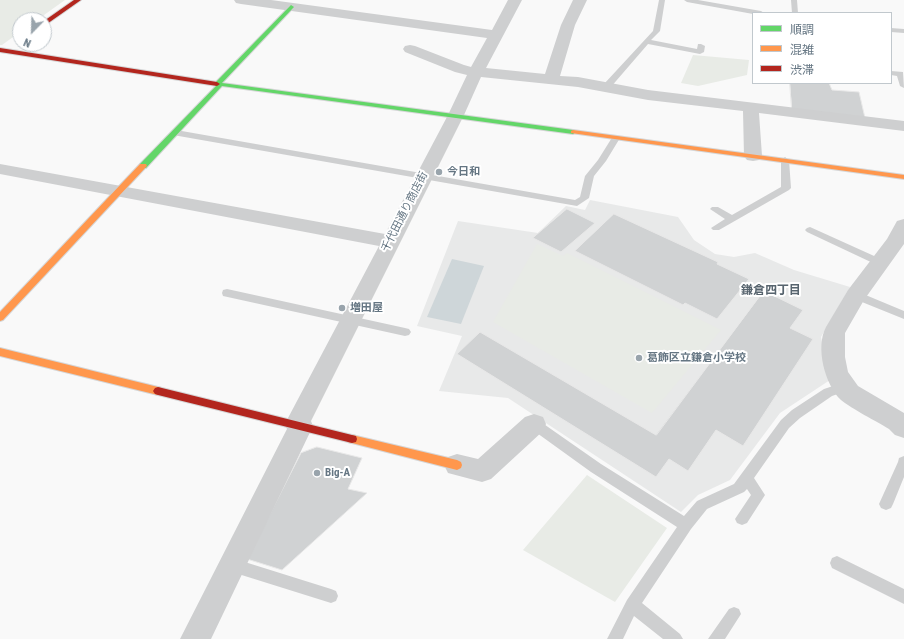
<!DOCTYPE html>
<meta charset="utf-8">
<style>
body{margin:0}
#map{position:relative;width:904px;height:639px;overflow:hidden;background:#f9f9f9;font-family:"Roboto Condensed","Noto Sans JP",sans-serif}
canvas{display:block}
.legend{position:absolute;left:752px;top:12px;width:140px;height:72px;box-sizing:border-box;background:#fff;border:1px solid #c1c8cd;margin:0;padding:5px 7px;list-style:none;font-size:12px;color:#657683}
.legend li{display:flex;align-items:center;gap:8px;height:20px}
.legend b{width:20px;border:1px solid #c1c8cd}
.north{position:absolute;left:12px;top:12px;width:40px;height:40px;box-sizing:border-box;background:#fff;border:1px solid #c1c8cd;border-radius:50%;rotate:203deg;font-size:11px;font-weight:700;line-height:16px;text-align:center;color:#657683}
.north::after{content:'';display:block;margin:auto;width:14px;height:18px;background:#99a4ac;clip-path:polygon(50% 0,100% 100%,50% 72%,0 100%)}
</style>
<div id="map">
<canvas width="904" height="639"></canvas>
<ul class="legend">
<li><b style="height:5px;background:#63d668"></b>順調</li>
<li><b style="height:5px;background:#ff974d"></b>混雑</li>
<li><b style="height:5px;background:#b3261e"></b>渋滞</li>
</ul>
<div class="north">N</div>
</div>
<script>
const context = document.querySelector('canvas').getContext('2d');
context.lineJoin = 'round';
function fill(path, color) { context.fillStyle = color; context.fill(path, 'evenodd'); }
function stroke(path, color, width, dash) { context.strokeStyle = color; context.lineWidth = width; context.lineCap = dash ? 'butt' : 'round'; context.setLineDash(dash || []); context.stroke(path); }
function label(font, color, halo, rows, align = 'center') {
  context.font = font + ' "Roboto Condensed","Noto Sans JP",sans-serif'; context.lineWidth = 4; context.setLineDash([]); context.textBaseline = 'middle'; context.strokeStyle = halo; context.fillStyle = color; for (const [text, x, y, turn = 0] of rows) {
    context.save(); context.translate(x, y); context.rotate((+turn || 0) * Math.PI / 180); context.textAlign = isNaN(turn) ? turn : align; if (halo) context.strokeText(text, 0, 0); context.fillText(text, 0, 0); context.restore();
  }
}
const built = new Path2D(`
 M 590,200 L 678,217 L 694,240 L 715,254 L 734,257 L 755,253 L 794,270 L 850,287 L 821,337 L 830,380 L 780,413 L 730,480 L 698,495 L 681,512 L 508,398 L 439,391 L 462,336 L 417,326 L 458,221 L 538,233 L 566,206 L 585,210 Z`);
const green = new Path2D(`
 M 0,0 L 65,0 L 37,20 L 20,20 L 20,32 L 2,45 L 0,45 Z
 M 693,55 L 749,60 L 747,75 L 698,86 L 681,83 Z
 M 537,244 L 563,256 L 567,253 L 721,330 L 652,413 L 493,322 Z
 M 587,475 L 667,528 L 615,602 L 523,550 Z`);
const water = new Path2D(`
 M 452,259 L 484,266 L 461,324 L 427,317 Z`);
const building = new Path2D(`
 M 790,83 L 829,83 L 832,90 L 859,92 L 865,118 L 792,109 Z
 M 567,209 L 595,223 L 561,252 L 533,238 Z
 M 614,214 L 718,262 L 717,264 L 749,279 L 717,319 L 685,303 L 683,305 L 575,251 Z
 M 764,291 L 803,310 L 790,328 L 813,339 L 743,446 L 716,430 L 688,471 L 669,459 L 656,477 L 457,354 L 480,332 L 656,435 Z
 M 317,447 L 362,458 L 348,489 L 367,493 L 282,570 L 247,559 L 301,453 Z`);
const lane = new Path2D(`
 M 659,0 L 665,0 L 660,31 L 651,40 L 697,49 L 698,44 L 701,44 L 705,46 L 704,52 L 700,54 L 648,44 L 610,88 L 604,88 L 604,84 L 653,31 Z
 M 684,0 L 698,0 L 761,11 L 764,13 L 753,14 L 687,2 Z
 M 791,0 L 797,0 L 798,13 L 792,13 Z
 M 891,28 L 904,29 L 904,33 L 891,32 Z
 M 891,71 L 903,72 L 904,88 L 900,86 L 897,76 L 891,75 Z
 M 176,130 L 575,200 L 580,197 L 585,176 L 598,160 L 613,136 L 619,136 L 620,138 L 606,161 L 594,176 L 589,198 L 577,206 L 173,135 L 172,133 Z
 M 785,157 L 789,160 L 791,188 L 789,190 L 719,230 L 713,230 L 711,228 L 725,219 L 710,209 L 712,207 L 718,207 L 732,215 L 781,187 L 781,160 Z
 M 810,227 L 883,260 L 884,262 L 879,265 L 875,264 L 807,232 L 805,230 L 807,228 Z
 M 227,289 L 405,328 L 409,329 L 411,332 L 409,335 L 405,336 L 223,296 L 222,293 L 223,290 Z
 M 856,291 L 904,311 L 904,319 L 852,298 L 851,295 L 852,292 Z
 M 845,382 L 849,384 L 851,387 L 849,390 L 832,396 L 800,418 L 789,428 L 754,478 L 765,495 L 747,523 L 742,525 L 737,523 L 735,519 L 751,495 L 747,489 L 744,492 L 707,509 L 691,529 L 642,603 L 680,634 L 683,639 L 663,639 L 634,616 L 623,639 L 607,639 L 627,600 L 677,527 L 591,472 L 530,428 L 528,424 L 530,420 L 534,419 L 538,420 L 601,464 L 684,516 L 697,501 L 734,484 L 781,420 L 792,410 L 824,389 Z
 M 904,456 L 904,477 L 893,504 L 891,508 L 886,510 L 881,508 L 879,504 L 898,462 L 899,458 Z
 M 837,556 L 904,589 L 904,604 L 832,568 L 830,563 L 832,558 Z
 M 232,558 L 331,589 L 336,591 L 338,596 L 336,601 L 331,603 L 232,572 L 227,570 L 225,565 L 227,560 Z
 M 734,607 L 739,609 L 741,614 L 725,639 L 708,639 L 729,609 Z`);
const street = new Path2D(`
 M 234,0 L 271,0 L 492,30 L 508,0 L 522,0 L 486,68 L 545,74 L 561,25 L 573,0 L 587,0 L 575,25 L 560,76 L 578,77 L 648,90 L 904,121 L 904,131 L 759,113 L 762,156 L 759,160 L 753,161 L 747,160 L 744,156 L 743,111 L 648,100 L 578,87 L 481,77 L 464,115 L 311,421 L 313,426 L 211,639 L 180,639 L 287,429 L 285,425 L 288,418 L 379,246 L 0,174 L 0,164 L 385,234 L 448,115 L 467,75 L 455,72 L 405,52 L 403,49 L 405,46 L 410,45 L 415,46 L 464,65 L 471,67 L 487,38 L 241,4 L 236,3 Z
 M 904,219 L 904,244 L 864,300 L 845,333 L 845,357 L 848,372 L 858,386 L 904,413 L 904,438 L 895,435 L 889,429 C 876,421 852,409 841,400 C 825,385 815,347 826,327 L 848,290 L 887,239 L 897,221 Z
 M 534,414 L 543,417 L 546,424 L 543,431 L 491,479 L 482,482 L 448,473 L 444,465 L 448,457 L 457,454 L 478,459 L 525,417 Z`);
const fast = new Path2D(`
 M 291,5 L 294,7 L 293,8 L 222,83 L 573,130 L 576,132 L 573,134 L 222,86 L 146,168 L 140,168 L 140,164 L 216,86 L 214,84 L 215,83 Z`);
const slow = new Path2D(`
 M 573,130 L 904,175 L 904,179 L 571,133 L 571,131 Z
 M 140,164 L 146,164 L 147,166 L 3,320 L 0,321 L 0,312 Z
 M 0,348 L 158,387 L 161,388 L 163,391 L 161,394 L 158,395 L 0,356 Z
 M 352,435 L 457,460 L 461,462 L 462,465 L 461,468 L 457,470 L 352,443 L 348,442 L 347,439 L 348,436 Z`);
const jam = new Path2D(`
 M 74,0 L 81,0 L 44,26 L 44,21 Z
 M 0,48 L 217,82 L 220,84 L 217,86 L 0,52 Z
 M 158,387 L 352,435 L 356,436 L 357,439 L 356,442 L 352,443 L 158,395 L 155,394 L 153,391 L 155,388 Z`);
const markers = [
 [439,172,4,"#99a4ac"],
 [342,308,4,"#99a4ac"],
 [639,358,4,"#99a4ac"],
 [317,473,4,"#99a4ac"]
];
const poiNames = [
 ["今日和",447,172],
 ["増田屋",350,308],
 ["葛飾区立鎌倉小学校",647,358],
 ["Big-A",325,473]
];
const streetNames = [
 ["千代田通り商店街",405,212,-63]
];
const neighbourhoodNames = [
 ["鎌倉四丁目",771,291]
];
fill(built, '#e8e9e9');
fill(green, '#e8ebe6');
fill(water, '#ced6d9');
fill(building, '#d0d2d3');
stroke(building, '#e8e8e8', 1);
stroke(fast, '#d5d6d7', 2);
stroke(slow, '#d5d6d7', 2);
stroke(jam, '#d5d6d7', 2);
fill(lane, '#cecfd0');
fill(street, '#cecfd0');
fill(fast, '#63d668');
fill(slow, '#ff974d');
fill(jam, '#b3261e');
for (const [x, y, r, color] of markers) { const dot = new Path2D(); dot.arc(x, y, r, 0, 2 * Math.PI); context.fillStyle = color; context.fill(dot); stroke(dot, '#fff', 1.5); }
label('bold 11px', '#657683', '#fff', poiNames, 'left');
label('11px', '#657683', '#fff', streetNames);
label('bold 12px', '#57646e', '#fff', neighbourhoodNames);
</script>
